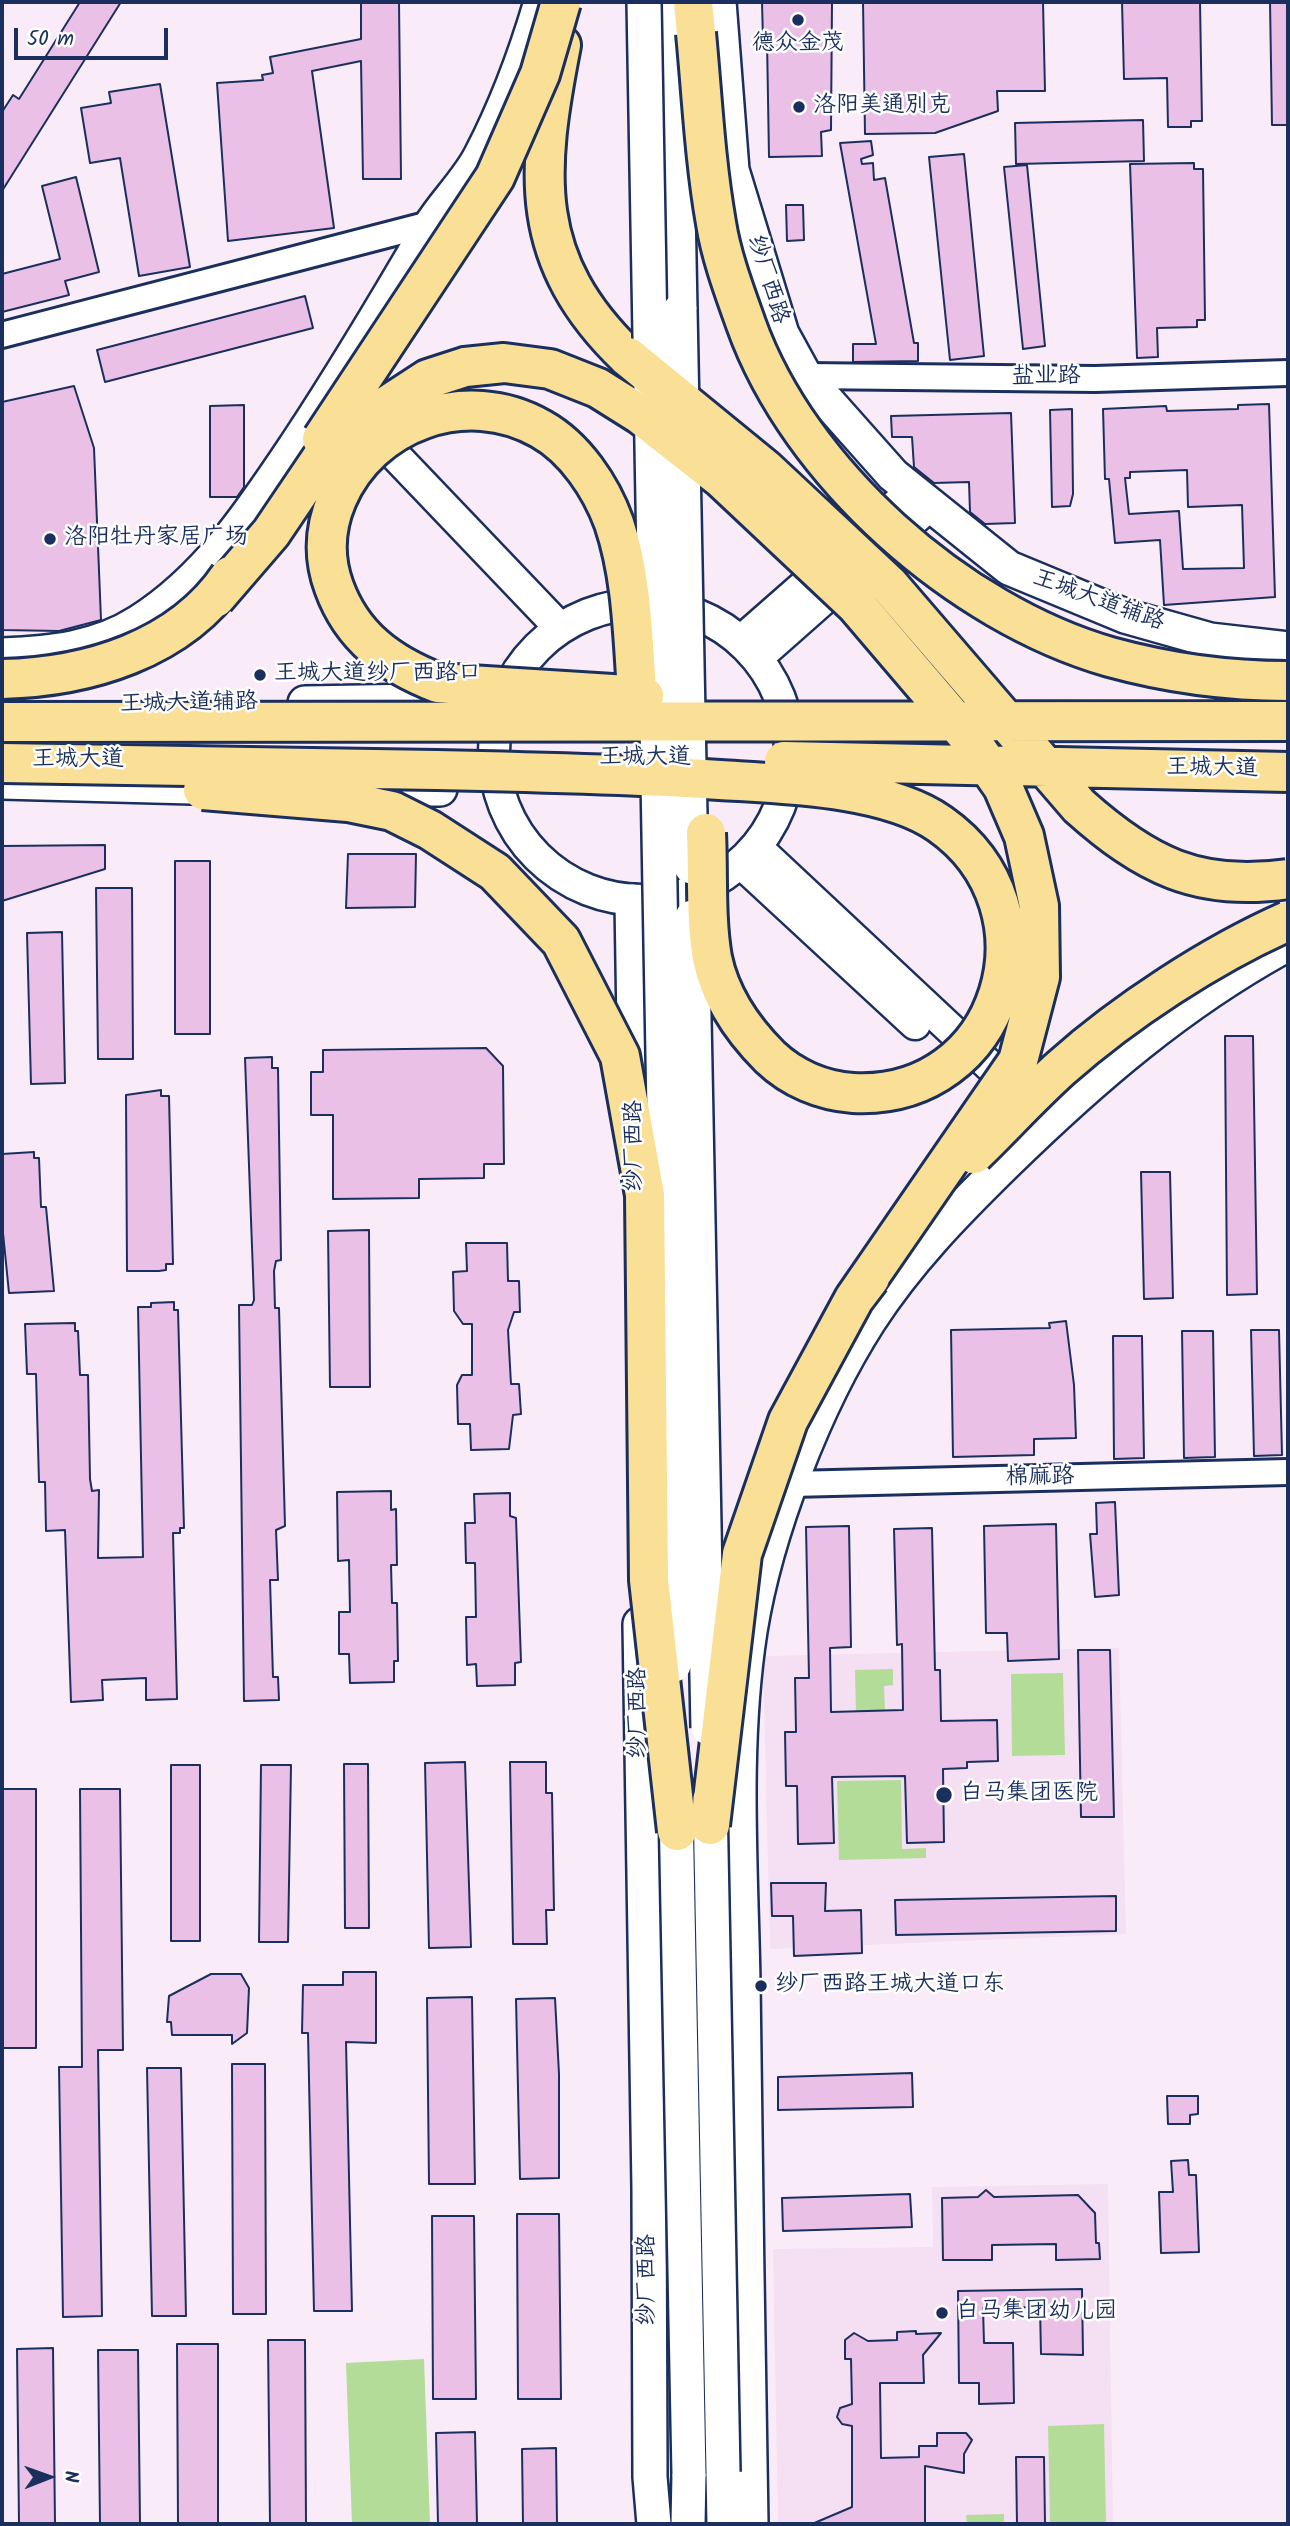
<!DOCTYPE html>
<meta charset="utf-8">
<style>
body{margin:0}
#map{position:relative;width:1290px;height:2526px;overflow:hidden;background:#f9ecf8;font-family:Kalam,sans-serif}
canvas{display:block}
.frame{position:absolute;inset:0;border:4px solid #1b2f5e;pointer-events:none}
.north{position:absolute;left:14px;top:2442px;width:70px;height:70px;-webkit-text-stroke:5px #fff;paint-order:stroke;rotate:89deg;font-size:19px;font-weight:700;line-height:28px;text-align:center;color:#1b2f5e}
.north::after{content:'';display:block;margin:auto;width:24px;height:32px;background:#1b2f5e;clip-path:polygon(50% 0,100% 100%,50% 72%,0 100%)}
.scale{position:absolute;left:14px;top:28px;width:154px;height:32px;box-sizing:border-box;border:4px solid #1b2f5e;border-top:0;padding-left:9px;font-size:21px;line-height:24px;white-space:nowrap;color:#1b2f5e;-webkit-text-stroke:5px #fff;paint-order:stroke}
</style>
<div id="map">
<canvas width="1290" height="2526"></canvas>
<div class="frame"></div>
<div class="north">N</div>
<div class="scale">50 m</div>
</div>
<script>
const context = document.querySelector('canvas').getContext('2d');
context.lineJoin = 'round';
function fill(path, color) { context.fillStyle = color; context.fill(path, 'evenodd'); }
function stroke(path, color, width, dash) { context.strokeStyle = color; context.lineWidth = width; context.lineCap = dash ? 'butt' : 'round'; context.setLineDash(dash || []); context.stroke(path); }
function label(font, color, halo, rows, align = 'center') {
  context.font = font + ' Kalam,"LXGW WenKai TC",sans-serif'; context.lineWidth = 5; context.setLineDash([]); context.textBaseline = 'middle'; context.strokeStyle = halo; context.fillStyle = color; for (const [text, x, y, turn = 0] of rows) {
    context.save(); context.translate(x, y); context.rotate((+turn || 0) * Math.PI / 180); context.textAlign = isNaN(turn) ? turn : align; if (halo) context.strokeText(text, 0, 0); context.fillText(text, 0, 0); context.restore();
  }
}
const built = new Path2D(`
 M 1119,1648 L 1126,1934 L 770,1949 L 763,1656 Z
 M 1108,2184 L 1113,2524 L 778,2524 L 773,2249 L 933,2247 L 932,2187 Z`);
const green = new Path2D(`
 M 893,1669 L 893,1685 L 884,1686 L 885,1711 L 856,1712 L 855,1670 Z
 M 1063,1673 L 1065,1755 L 1012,1756 L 1011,1674 Z
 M 901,1780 L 902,1849 L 926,1848 L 926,1858 L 839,1860 L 837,1781 Z
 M 424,2359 L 430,2524 L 352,2524 L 346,2363 Z
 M 1104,2424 L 1106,2524 L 1050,2524 L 1048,2426 Z
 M 1004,2514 L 1004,2524 L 967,2524 L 966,2515 Z`);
const building = new Path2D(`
 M 80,2 L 121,2 L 2,191 L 2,112 L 13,95 L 19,99 Z
 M 361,2 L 399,2 L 401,179 L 363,179 L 361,61 L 312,71 L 334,228 L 228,241 L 217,83 L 263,80 L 262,75 L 273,73 L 270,57 L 361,39 Z
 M 762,2 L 832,2 L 831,130 L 821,132 L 822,156 L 769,157 L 767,40 L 763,40 Z
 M 863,2 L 1043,2 L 1045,91 L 997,91 L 998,111 L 935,133 L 865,134 Z
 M 1122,2 L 1200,2 L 1202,121 L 1191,121 L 1191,127 L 1168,127 L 1167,78 L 1124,79 Z
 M 1270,2 L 1288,2 L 1288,125 L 1272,125 Z
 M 160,84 L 190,267 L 139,276 L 120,158 L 90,163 L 81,108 L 111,103 L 109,92 Z
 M 1143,120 L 1144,161 L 1016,164 L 1015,123 Z
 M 871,141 L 873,155 L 861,159 L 862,164 L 873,163 L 874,180 L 885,178 L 914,343 L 918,343 L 918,361 L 853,362 L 853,344 L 876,344 L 840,143 Z
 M 964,154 L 984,356 L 950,360 L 929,157 Z
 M 1194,163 L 1194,169 L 1203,169 L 1205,320 L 1197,320 L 1197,327 L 1157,328 L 1158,357 L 1137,358 L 1130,164 Z
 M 1027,165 L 1045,346 L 1023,349 L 1004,167 Z
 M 76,177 L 99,272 L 65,281 L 69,295 L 2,312 L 2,274 L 60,259 L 42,186 Z
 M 786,205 L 803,205 L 804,240 L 787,241 Z
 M 305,296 L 313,328 L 105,382 L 97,350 Z
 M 74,386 L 94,448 L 101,620 L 59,631 L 2,630 L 2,402 Z
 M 1269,404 L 1275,597 L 1164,605 L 1160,540 L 1115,543 L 1109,479 L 1105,479 L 1103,409 L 1166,406 L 1167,411 L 1238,409 L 1238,405 ZM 1187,470 L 1188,507 L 1242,505 L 1244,568 L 1183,569 L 1179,511 L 1129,514 L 1125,478 L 1130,478 L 1130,472 Z
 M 244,405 L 244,487 L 237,497 L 210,497 L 210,406 Z
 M 1072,409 L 1073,494 L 1070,506 L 1052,507 L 1050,410 Z
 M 1011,413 L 1015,523 L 985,524 L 970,512 L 969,482 L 934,483 L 914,467 L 912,437 L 892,437 L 891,416 Z
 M 105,845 L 105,869 L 2,901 L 2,846 Z
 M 348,854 L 416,854 L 415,907 L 346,908 Z
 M 175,861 L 210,861 L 210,1034 L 175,1034 Z
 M 96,888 L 132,888 L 133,1059 L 98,1059 Z
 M 62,932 L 65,1083 L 31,1084 L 27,933 Z
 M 1225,1036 L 1253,1036 L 1257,1294 L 1227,1295 Z
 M 486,1048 L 503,1066 L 504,1164 L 484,1164 L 484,1178 L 419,1179 L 419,1198 L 333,1199 L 333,1115 L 311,1115 L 311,1072 L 323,1072 L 323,1050 Z
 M 272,1057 L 272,1068 L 278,1068 L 281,1260 L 276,1261 L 274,1271 L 275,1308 L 279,1308 L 285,1526 L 276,1530 L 278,1580 L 270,1580 L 273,1677 L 278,1677 L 279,1700 L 244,1701 L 239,1305 L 252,1305 L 254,1300 L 245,1058 Z
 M 161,1090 L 161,1096 L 169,1096 L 173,1264 L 166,1264 L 166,1270 L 159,1271 L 127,1271 L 126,1095 Z
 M 34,1152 L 34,1158 L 39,1158 L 41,1207 L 46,1207 L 54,1291 L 9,1293 L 2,1223 L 2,1154 Z
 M 1141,1172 L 1170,1172 L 1173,1298 L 1144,1299 Z
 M 369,1230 L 370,1387 L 330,1387 L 328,1231 Z
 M 466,1243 L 507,1243 L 508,1281 L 519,1281 L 520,1312 L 514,1312 L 508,1330 L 511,1384 L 519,1384 L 521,1414 L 513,1415 L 509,1449 L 471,1450 L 470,1424 L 458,1424 L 457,1385 L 462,1375 L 472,1375 L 472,1324 L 463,1324 L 454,1311 L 453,1272 L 467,1271 Z
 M 174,1302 L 174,1310 L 178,1310 L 184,1528 L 180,1528 L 180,1533 L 173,1533 L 177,1699 L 146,1700 L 146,1678 L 102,1680 L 103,1700 L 71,1702 L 65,1530 L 46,1531 L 45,1482 L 39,1482 L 36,1374 L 27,1374 L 25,1324 L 75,1323 L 75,1331 L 78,1331 L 80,1375 L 88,1375 L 90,1479 L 92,1491 L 99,1490 L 98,1558 L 143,1557 L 138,1307 L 151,1307 L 151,1303 Z
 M 1066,1321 L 1074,1385 L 1076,1438 L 1034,1439 L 1034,1455 L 953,1457 L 951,1330 L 1050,1328 L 1049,1323 Z
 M 1251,1330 L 1279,1330 L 1282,1455 L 1254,1456 Z
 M 1182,1331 L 1213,1331 L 1215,1457 L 1184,1458 Z
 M 1113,1336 L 1142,1336 L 1144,1458 L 1114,1459 Z
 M 391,1491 L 391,1510 L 396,1509 L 397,1565 L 391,1565 L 392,1603 L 397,1603 L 398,1661 L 394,1661 L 394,1682 L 350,1683 L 349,1654 L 339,1654 L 339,1612 L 350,1612 L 349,1560 L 338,1561 L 337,1492 Z
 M 510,1493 L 510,1516 L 516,1518 L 521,1662 L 515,1663 L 515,1685 L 477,1686 L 476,1664 L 467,1665 L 466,1617 L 476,1617 L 475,1563 L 466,1563 L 465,1523 L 475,1523 L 474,1494 Z
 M 1115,1502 L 1119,1595 L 1095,1597 L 1090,1534 L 1097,1534 L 1096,1503 Z
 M 1056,1524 L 1059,1659 L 1008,1661 L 1007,1633 L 986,1633 L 984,1526 Z
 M 849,1526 L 851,1647 L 830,1648 L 831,1712 L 903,1710 L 902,1644 L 897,1645 L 894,1529 L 932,1528 L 935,1670 L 940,1670 L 941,1721 L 997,1720 L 998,1761 L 967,1762 L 967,1768 L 943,1769 L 944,1842 L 907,1843 L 905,1776 L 832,1777 L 834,1843 L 798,1844 L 797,1786 L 786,1786 L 785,1732 L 796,1732 L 795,1678 L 809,1678 L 806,1527 Z
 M 1078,1650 L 1110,1650 L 1114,1817 L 1081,1817 Z
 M 465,1762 L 471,1947 L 429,1948 L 425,1763 Z
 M 510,1762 L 546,1762 L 546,1793 L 552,1793 L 554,1910 L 546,1910 L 547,1944 L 513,1944 Z
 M 344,1764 L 368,1764 L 369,1928 L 345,1928 Z
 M 171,1765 L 200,1765 L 200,1941 L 171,1941 Z
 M 261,1765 L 291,1765 L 288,1942 L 259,1942 Z
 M 2,1789 L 36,1789 L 36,2048 L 2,2048 Z
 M 80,1789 L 120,1789 L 123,2050 L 98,2050 L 102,2316 L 63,2317 L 59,2067 L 82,2067 Z
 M 771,1883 L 826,1883 L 825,1911 L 861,1910 L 862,1953 L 794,1956 L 793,1916 L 772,1916 Z
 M 1116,1896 L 1116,1931 L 896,1935 L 895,1900 Z
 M 343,1972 L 376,1972 L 376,2043 L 346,2042 L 352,2311 L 314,2311 L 308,2033 L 302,2033 L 303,1985 L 343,1985 Z
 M 211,1974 L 241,1974 L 249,1988 L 247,2033 L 232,2044 L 232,2035 L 172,2035 L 171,2022 L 167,2022 L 169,1996 Z
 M 472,1997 L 475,2184 L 429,2184 L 427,1998 Z
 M 555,1998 L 559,2074 L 559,2178 L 520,2179 L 516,1999 Z
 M 232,2064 L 265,2064 L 266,2314 L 233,2314 Z
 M 147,2068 L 181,2068 L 186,2316 L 152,2316 Z
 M 912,2073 L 913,2107 L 778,2110 L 778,2077 Z
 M 1167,2096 L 1198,2096 L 1198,2114 L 1190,2115 L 1190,2124 L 1168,2124 Z
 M 1188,2160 L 1189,2175 L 1196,2175 L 1199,2252 L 1161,2253 L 1159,2192 L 1173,2192 L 1171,2161 Z
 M 986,2190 L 994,2197 L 1078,2195 L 1095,2213 L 1096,2243 L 1099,2243 L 1100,2259 L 1056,2260 L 1056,2244 L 992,2245 L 992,2260 L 943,2260 L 942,2198 L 978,2197 Z
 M 910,2194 L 912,2227 L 783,2231 L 782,2198 Z
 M 517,2214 L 559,2214 L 561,2399 L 518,2399 Z
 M 432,2216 L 474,2216 L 476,2399 L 433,2399 Z
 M 1082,2289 L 1083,2355 L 1041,2354 L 1040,2307 L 983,2308 L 984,2343 L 1013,2343 L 1014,2403 L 979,2404 L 979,2383 L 959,2383 L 958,2291 Z
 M 916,2331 L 916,2334 L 941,2333 L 923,2355 L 924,2383 L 880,2383 L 881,2458 L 919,2457 L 919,2446 L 937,2446 L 937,2433 L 966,2433 L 972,2440 L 964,2454 L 964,2473 L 925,2466 L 925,2524 L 812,2524 L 852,2507 L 852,2426 L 842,2424 L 837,2417 L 840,2408 L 852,2404 L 851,2359 L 845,2359 L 845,2340 L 854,2333 L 868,2341 L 897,2340 L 897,2332 Z
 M 268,2340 L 305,2340 L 306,2524 L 270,2524 Z
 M 177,2344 L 218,2344 L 218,2524 L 178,2524 Z
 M 53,2348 L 55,2524 L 19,2524 L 17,2349 Z
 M 98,2350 L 138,2350 L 140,2524 L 100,2524 Z
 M 475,2432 L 477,2524 L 438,2524 L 436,2433 Z
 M 556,2448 L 557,2524 L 523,2524 L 522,2449 Z
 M 1016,2457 L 1044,2457 L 1045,2524 L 1017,2524 Z`);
const minor = new Path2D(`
 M 2,335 L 433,223
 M 805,376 L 1095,379 L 1288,373
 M 791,1484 L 1288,1472`);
const tertiary = new Path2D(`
 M 369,428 L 560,628
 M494 752a148 148 0 1 1 296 0a148 148 0 1 1-296 0Z
 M 741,641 L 912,491
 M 757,658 L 929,506
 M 756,847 L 1021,1095
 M 741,863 L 915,1024`);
const secondary = new Path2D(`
 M 674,2 L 680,310
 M 719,2 L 732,170 L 782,334 L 805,376 L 893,475 L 1009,568 L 1125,616 L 1210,640 L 1288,649
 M 2,655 C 50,653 97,649 139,622 C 207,579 252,511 296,445 C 343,374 386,302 429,228 C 444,203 468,181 481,155 C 506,107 526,53 541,2
 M 305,703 L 476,700
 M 2,782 L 230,788
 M 337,789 L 440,789
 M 632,901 L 635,1087
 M 640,1624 L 649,2188 L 650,2477 L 654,2524
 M 723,2472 L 724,2524
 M 688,2524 L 689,2474
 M 751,2524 C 748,2344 745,2163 743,1983 C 741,1866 732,1747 750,1631 C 766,1532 815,1405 869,1321 C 907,1262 955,1213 1005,1164 C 1092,1079 1181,1002 1288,944`);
const trunk = new Path2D(`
 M 693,2 L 696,33
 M 561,45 C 536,173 527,260 628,357`);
const secondaryBridge = new Path2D(`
 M 644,2 L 674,1665
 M 680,310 L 691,867
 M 692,917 L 708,1728
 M 710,1799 L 723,2472
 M 676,1806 L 689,2474`);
const trunkBridge = new Path2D(`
 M 696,33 C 702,96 705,161 716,223 C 721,256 735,293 746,324 C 799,473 959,614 1110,657 C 1168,673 1229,681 1288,681
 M 628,357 L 765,469 L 889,585 L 1079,806 C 1145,865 1198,892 1288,879
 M 322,439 L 495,177 L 540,74 L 561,2
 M 215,598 L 271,533 L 321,459 L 353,428 L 428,379 L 465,367 L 504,363 L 550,369 L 598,388 L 641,415 L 721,478 L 856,605 L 966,734 L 1003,787 L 1024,836 L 1039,906 L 1040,977 L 1018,1061 L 854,1299
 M 2,679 C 87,677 180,650 230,576
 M 637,691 C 633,635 632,576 614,523 C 601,487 575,448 541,429 C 466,386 370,422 337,499 C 325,527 323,557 334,587 C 352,637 389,664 438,683 L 644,696
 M 2,722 L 1288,721
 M 784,761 L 1288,772
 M 2,763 C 147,766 292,768 436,770 C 531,772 626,774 720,780 C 784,784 886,786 940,824 C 1061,909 1004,1101 853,1093 C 822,1091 792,1078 770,1057 C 743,1030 720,997 712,958 C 705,918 708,873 706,833
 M 203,790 L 348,802 L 392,811 L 430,830 L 495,872 L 561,941 L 620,1056 L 645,1195 L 649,1580 L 677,1831
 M 974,1154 C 1003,1126 1031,1095 1061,1068 C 1124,1012 1211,955 1288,921
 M 710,1825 L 742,1554 L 788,1421 L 854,1299 L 870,1278`);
const markers = [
 [798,20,7,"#1b2f5e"],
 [799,107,7,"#1b2f5e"],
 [50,539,7,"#1b2f5e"],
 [260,675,7,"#1b2f5e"],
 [944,1795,9,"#1b2f5e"],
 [761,1986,7,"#1b2f5e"],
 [942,2313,7,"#1b2f5e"]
];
const poiNames = [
 ["德众金茂",798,45,"center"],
 ["洛阳美通别克",813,107],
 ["洛阳牡丹家居广场",64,539],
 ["王城大道纱厂西路口",274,675],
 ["白马集团医院",960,1795],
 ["纱厂西路王城大道口东",775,1986],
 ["白马集团幼儿园",956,2313]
];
const streetNames = [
 ["纱厂西路",766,280,73],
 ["盐业路",1046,378],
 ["王城大道辅路",1098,602,20],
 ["王城大道辅路",189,705,-1],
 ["王城大道",645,759],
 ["王城大道",78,761],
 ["王城大道",1212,770,1],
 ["纱厂西路",636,1146,-90],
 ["棉麻路",1040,1479,-1],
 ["纱厂西路",640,1713,-90],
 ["纱厂西路",649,2280,-90]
];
fill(built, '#f5dff3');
fill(green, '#b3dc98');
fill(building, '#ebc0e6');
stroke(building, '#1b2f5e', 2);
stroke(minor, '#1b2f5e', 30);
stroke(tertiary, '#1b2f5e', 35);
stroke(secondary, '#1b2f5e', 38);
stroke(trunk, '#1b2f5e', 44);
stroke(minor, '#fff', 24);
stroke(tertiary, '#fff', 30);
stroke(secondary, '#fff', 33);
stroke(trunk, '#fadf96', 38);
stroke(secondaryBridge, '#1b2f5e', 38, []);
stroke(trunkBridge, '#1b2f5e', 44, []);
stroke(secondaryBridge, '#fff', 33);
stroke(trunkBridge, '#fadf96', 38);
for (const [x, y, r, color] of markers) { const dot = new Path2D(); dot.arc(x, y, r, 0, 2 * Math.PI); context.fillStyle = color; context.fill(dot); stroke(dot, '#fff', 2.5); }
label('23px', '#1b2f5e', '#fff', poiNames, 'left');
label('23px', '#1b2f5e', '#fff', streetNames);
</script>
